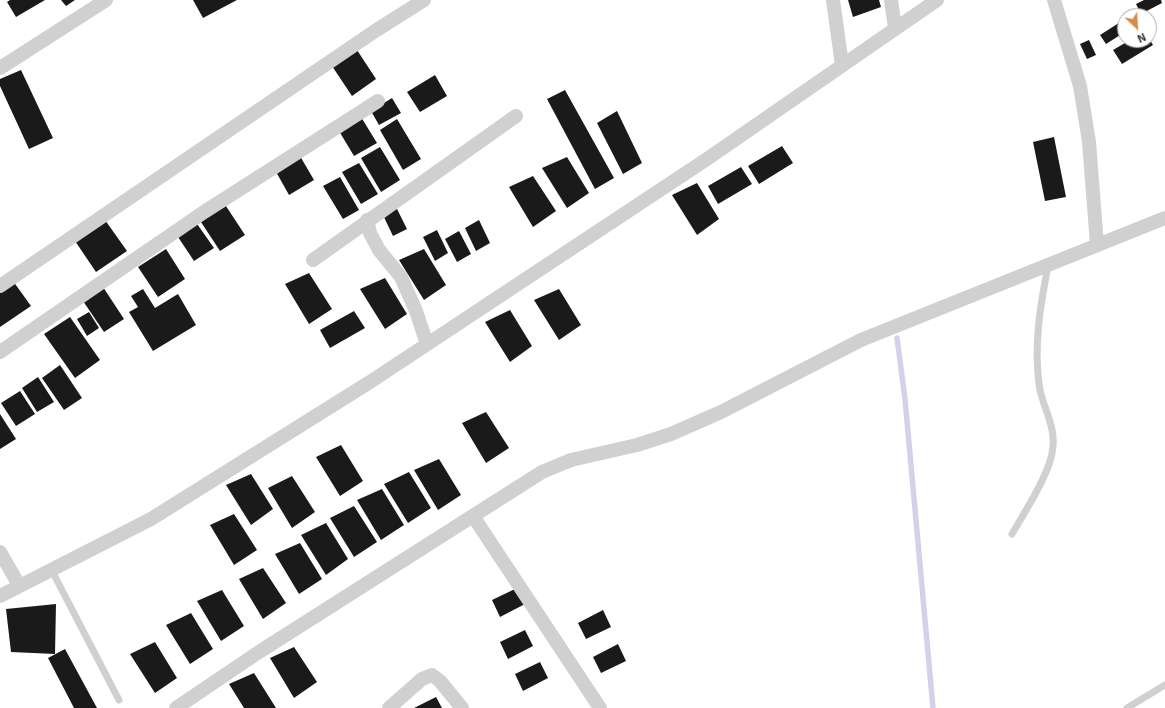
<!DOCTYPE html>
<style>
body{margin:0}
#map{position:relative;width:1165px;height:708px;overflow:hidden;background:#fff;font-family:"Exo 2",sans-serif}
canvas{display:block}
.north{position:absolute;left:1117px;top:8px;width:40px;height:40px;box-sizing:border-box;background:#fff;border:1px solid #adadad;border-radius:50%;rotate:155deg;font-size:11px;font-weight:700;line-height:16px;text-align:center;color:#333}
.north::after{content:'';display:block;margin:auto;width:14px;height:18px;background:#d88d47;clip-path:polygon(50% 0,100% 100%,50% 72%,0 100%)}
</style>
<div id="map">
<canvas width="1165" height="708"></canvas>
<div class="north">N</div>
</div>
<script>
const context = document.querySelector('canvas').getContext('2d');
context.lineJoin = 'round';
function stroke(path, color, width, dash) { context.strokeStyle = color; context.lineWidth = width; context.lineCap = dash ? 'butt' : 'round'; context.setLineDash(dash || []); context.stroke(path); }
function fill(path, color) { context.fillStyle = color; context.fill(path, 'evenodd'); }
const stream = new Path2D(`
 M 897,338 L 905,399 L 933,708`);
const building = new Path2D(`
 M 10,0 L 45,0 L 16,17 L 7,2 Z
 M 61,0 L 75,0 L 66,6 Z
 M 193,0 L 237,0 L 203,18 Z
 M 848,0 L 879,0 L 881,7 L 853,17 Z
 M 1144,0 L 1161,0 L 1162,3 L 1141,14 L 1136,4 Z
 M 1122,21 L 1125,27 L 1125,32 L 1106,44 L 1100,35 Z
 M 1089,40 L 1096,55 L 1087,59 L 1080,44 Z
 M 1130,40 L 1150,40 L 1153,45 L 1122,64 L 1113,50 Z
 M 357,50 L 376,79 L 352,96 L 332,66 Z
 M 21,70 L 53,138 L 29,149 L 0,86 L 0,79 Z
 M 435,75 L 447,96 L 420,112 L 407,92 Z
 M 565,90 L 614,178 L 595,189 L 547,99 Z
 M 392,98 L 401,113 L 379,125 L 371,111 Z
 M 617,111 L 642,163 L 623,174 L 597,123 Z
 M 361,117 L 377,143 L 354,156 L 339,131 Z
 M 397,119 L 421,159 L 403,170 L 380,130 Z
 M 1054,137 L 1066,197 L 1045,201 L 1033,142 Z
 M 782,146 L 793,163 L 759,184 L 748,166 Z
 M 380,147 L 400,180 L 381,192 L 361,158 Z
 M 300,156 L 314,180 L 289,195 L 275,170 Z
 M 567,157 L 589,193 L 567,208 L 542,168 Z
 M 359,163 L 378,194 L 361,204 L 342,172 Z
 M 741,167 L 752,184 L 718,204 L 708,186 Z
 M 533,176 L 556,211 L 533,227 L 509,187 Z
 M 340,177 L 359,210 L 343,219 L 323,186 Z
 M 697,183 L 719,219 L 697,235 L 672,195 Z
 M 224,203 L 245,235 L 220,251 L 199,219 Z
 M 395,205 L 407,229 L 393,236 L 382,213 Z
 M 105,220 L 127,251 L 96,272 L 75,241 Z
 M 479,220 L 490,243 L 476,251 L 465,228 Z
 M 195,221 L 214,248 L 194,261 L 176,234 Z
 M 437,230 L 448,253 L 435,261 L 423,237 Z
 M 459,231 L 471,254 L 457,262 L 445,239 Z
 M 166,249 L 185,279 L 158,297 L 138,267 Z
 M 424,249 L 446,285 L 424,300 L 399,260 Z
 M 309,273 L 332,309 L 309,324 L 285,284 Z
 M 385,278 L 407,314 L 385,329 L 360,289 Z
 M 13,281 L 31,306 L 0,327 L 0,290 Z
 M 103,287 L 124,319 L 104,332 L 83,301 Z
 M 143,289 L 155,308 L 178,294 L 196,325 L 153,351 L 129,312 L 138,307 L 131,296 Z
 M 559,289 L 581,325 L 559,340 L 534,300 Z
 M 510,310 L 532,346 L 510,362 L 485,322 Z
 M 354,311 L 365,328 L 330,348 L 320,330 Z
 M 89,312 L 99,328 L 87,336 L 77,319 Z
 M 70,317 L 100,360 L 75,378 L 44,334 Z
 M 60,365 L 82,398 L 64,410 L 42,378 Z
 M 38,377 L 54,402 L 37,412 L 22,388 Z
 M 20,391 L 35,414 L 16,426 L 1,403 Z
 M 486,412 L 509,448 L 486,463 L 462,423 Z
 M 0,414 L 16,439 L 0,449 Z
 M 341,445 L 363,481 L 340,496 L 316,457 Z
 M 439,459 L 461,495 L 438,510 L 414,470 Z
 M 409,472 L 431,508 L 408,523 L 384,484 Z
 M 251,474 L 273,509 L 251,525 L 226,485 Z
 M 292,476 L 315,512 L 292,528 L 268,488 Z
 M 382,489 L 404,525 L 381,540 L 357,500 Z
 M 354,506 L 377,542 L 354,557 L 330,518 Z
 M 234,514 L 257,550 L 234,565 L 210,525 Z
 M 326,523 L 348,559 L 326,575 L 301,535 Z
 M 300,543 L 322,579 L 299,594 L 275,554 Z
 M 263,568 L 286,603 L 263,619 L 239,579 Z
 M 517,588 L 525,604 L 500,617 L 492,600 Z
 M 222,590 L 244,626 L 221,641 L 197,601 Z
 M 56,604 L 55,654 L 11,652 L 6,609 Z
 M 603,610 L 611,627 L 586,639 L 578,623 Z
 M 191,613 L 213,649 L 190,664 L 166,625 Z
 M 525,630 L 533,646 L 508,659 L 500,642 Z
 M 155,642 L 177,678 L 155,693 L 130,654 Z
 M 618,644 L 626,661 L 601,673 L 593,657 Z
 M 294,647 L 317,682 L 294,698 L 270,658 Z
 M 65,649 L 97,708 L 74,708 L 48,658 Z
 M 540,662 L 548,678 L 523,691 L 515,674 Z
 M 254,673 L 276,708 L 244,708 L 229,684 Z
 M 436,697 L 442,708 L 414,708 Z`);
const lane = new Path2D(`
 M 1012,534 C 1025,511 1052,471 1053,446 C 1055,426 1044,409 1040,390 C 1033,348 1040,307 1048,266
 M 51,569 L 119,700
 M 1127,708 L 1165,685`);
const street = new Path2D(`
 M 833,0 L 842,65
 M 891,0 L 895,28
 M 1054,0 L 1080,86 L 1089,142 L 1097,245
 M 0,68 L 106,0
 M 367,220 L 370,233 L 379,250 L 401,277 L 416,311 L 427,344
 M 313,260 L 516,116
 M 0,286 L 375,31 L 424,0
 M 0,352 L 204,212 L 378,101
 M 473,516 L 600,708
 M 0,552 L 19,585
 M 0,596 L 151,519 L 370,382 L 707,159 L 937,0
 M 176,708 L 259,652 L 542,472 L 571,460 L 637,445 L 671,434 L 721,412 L 861,340 L 1165,218
 M 389,708 L 422,679 L 432,675 L 440,681 L 462,708`);
stroke(stream, '#d2d3eb', 5.5);
fill(building, '#1a1a1a');
stroke(lane, '#d0d0d0', 7);
stroke(street, '#d0d0d0', 14);
</script>
